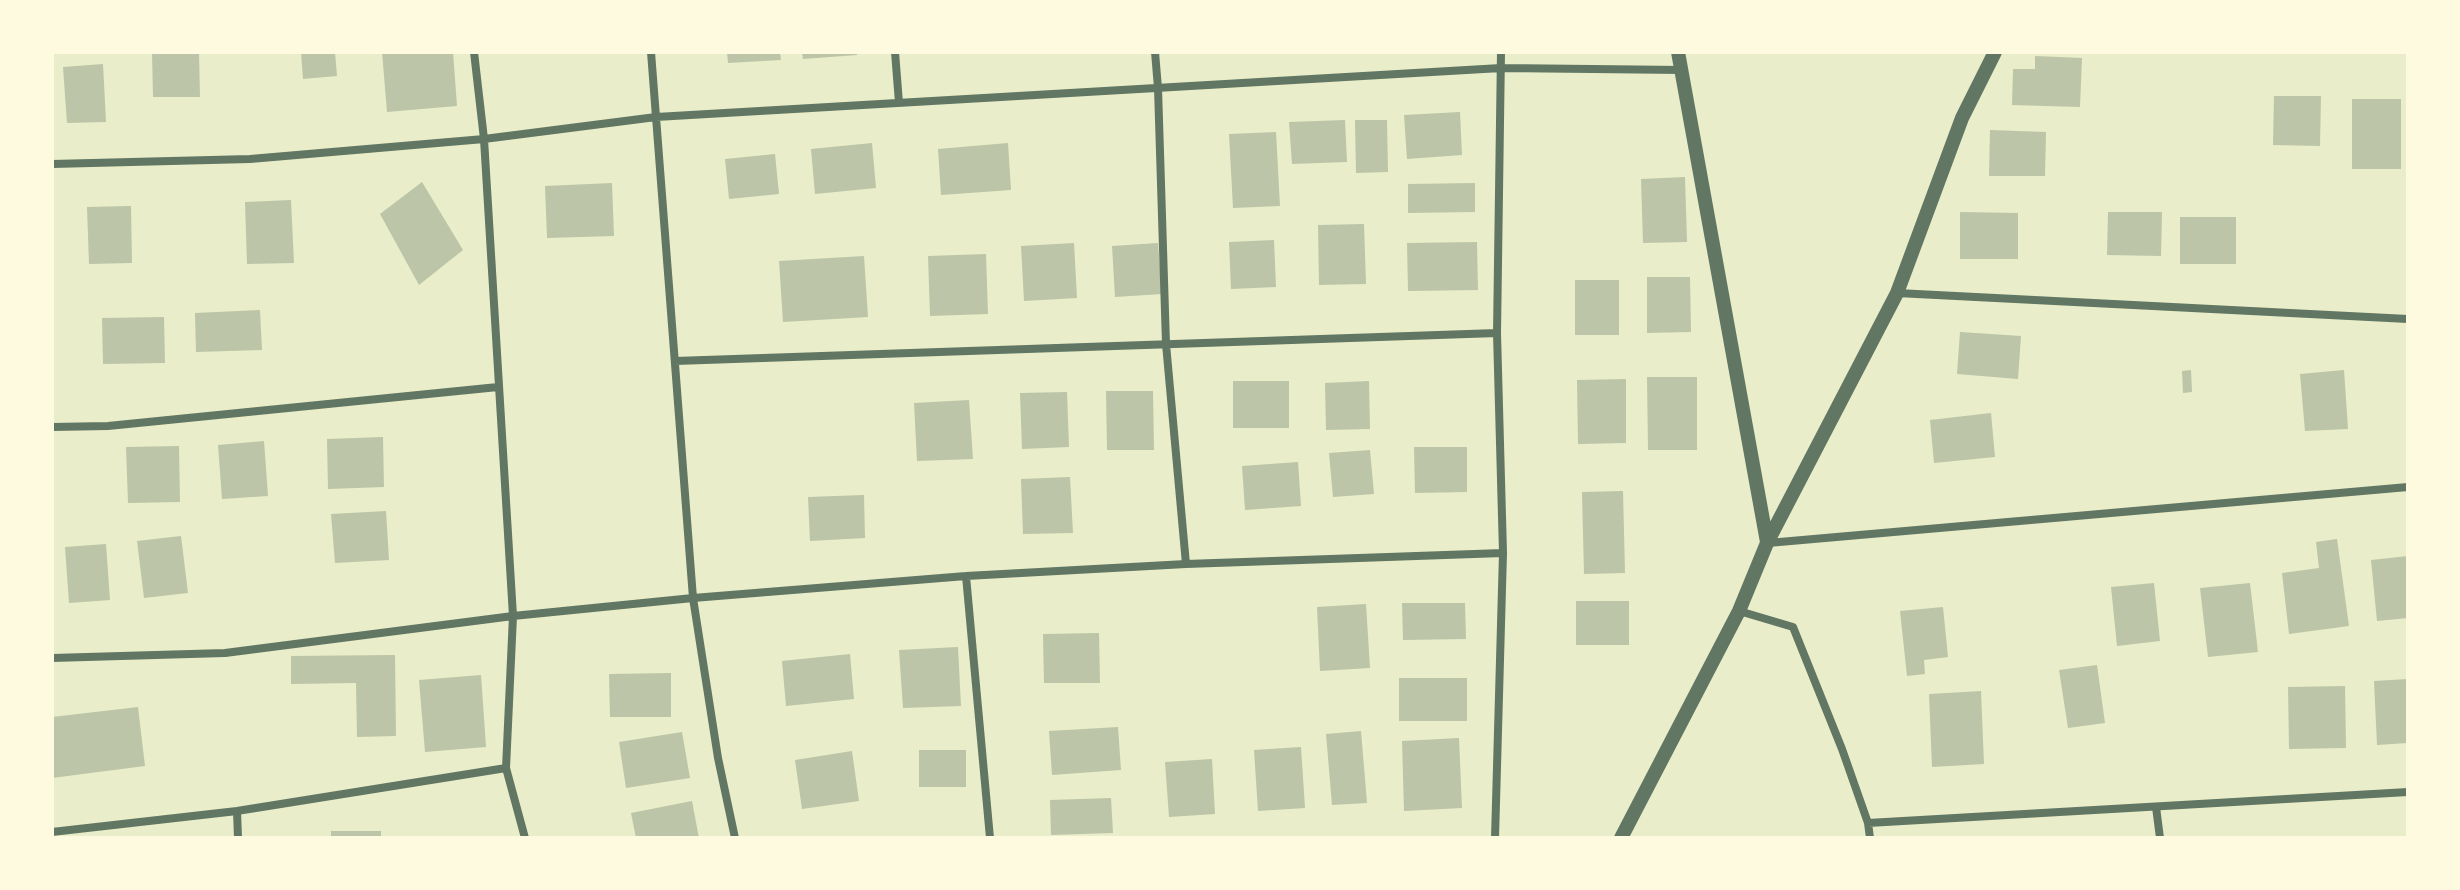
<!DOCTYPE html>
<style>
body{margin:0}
#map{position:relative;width:2460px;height:890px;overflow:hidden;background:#e9edc9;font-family:"Varela Round",sans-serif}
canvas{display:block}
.frame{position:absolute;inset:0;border:54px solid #fefae0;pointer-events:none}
</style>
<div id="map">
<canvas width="2460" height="890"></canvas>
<div class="frame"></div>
</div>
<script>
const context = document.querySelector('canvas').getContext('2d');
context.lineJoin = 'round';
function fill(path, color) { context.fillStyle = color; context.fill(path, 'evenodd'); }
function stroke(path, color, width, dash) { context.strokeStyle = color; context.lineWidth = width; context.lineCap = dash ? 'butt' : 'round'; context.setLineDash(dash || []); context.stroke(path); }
const building = new Path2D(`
 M 152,52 L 199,52 L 200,97 L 153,97 Z
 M 301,52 L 335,52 L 337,76 L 303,79 Z
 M 382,52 L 453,52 L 457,106 L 387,112 Z
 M 727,52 L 780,52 L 781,60 L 728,63 Z
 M 802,52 L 856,52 L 857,55 L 803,59 Z
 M 2035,56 L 2082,58 L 2080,107 L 2012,105 L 2013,69 L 2035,69 Z
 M 103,64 L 106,122 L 67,123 L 63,67 Z
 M 2274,96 L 2321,96 L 2320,146 L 2273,145 Z
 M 2352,99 L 2401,99 L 2401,169 L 2352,169 Z
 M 1460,112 L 1462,155 L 1407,159 L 1404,115 Z
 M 1345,120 L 1347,162 L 1292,164 L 1289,122 Z
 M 1355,120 L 1387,120 L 1388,172 L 1356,173 Z
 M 1990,130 L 2046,132 L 2045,176 L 1989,176 Z
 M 1276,132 L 1280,206 L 1233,208 L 1229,134 Z
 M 872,143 L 876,188 L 815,194 L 811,149 Z
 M 1008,143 L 1011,190 L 941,195 L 938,149 Z
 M 775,154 L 779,194 L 729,199 L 725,159 Z
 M 1685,177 L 1687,242 L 1643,243 L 1641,179 Z
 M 422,182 L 463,250 L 419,285 L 380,214 Z
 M 612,183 L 614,236 L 547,238 L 545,186 Z
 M 1475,183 L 1475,212 L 1408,213 L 1408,184 Z
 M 291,200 L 294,263 L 247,264 L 245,202 Z
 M 131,206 L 132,263 L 89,264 L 87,207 Z
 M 1960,212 L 2018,213 L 2018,259 L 1960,259 Z
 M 2108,212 L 2162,212 L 2161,256 L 2107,255 Z
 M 2180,217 L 2236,217 L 2236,264 L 2180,264 Z
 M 1364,224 L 1366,284 L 1319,285 L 1318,225 Z
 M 1274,240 L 1276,287 L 1231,289 L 1229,242 Z
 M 1477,242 L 1478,290 L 1408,291 L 1407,243 Z
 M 1074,243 L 1077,298 L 1024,301 L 1021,246 Z
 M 1158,243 L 1162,294 L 1115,297 L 1112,246 Z
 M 986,254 L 988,314 L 930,316 L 928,256 Z
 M 864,256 L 868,317 L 783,322 L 779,261 Z
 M 1647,277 L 1690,277 L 1691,332 L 1647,333 Z
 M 1575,280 L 1619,280 L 1619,335 L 1575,335 Z
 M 260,310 L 262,350 L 196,352 L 195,313 Z
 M 164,317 L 165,363 L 103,364 L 102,318 Z
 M 1960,332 L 2021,336 L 2018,379 L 1957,374 Z
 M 2191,370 L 2192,392 L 2183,393 L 2182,371 Z
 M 2344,370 L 2348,429 L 2305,431 L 2300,374 Z
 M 1647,377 L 1697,377 L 1697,450 L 1648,450 Z
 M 1626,379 L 1626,443 L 1578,444 L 1577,380 Z
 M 1233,381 L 1289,381 L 1289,428 L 1233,428 Z
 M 1369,381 L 1370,429 L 1326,430 L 1325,383 Z
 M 1106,391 L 1153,391 L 1154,450 L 1107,450 Z
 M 1067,392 L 1069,447 L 1022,449 L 1020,393 Z
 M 969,400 L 973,459 L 917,461 L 914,403 Z
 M 1991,413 L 1995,457 L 1934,463 L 1930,420 Z
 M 383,437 L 384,487 L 328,489 L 327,439 Z
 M 264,441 L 268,496 L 222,499 L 218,445 Z
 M 179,446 L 180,502 L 128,503 L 126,447 Z
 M 1414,447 L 1467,447 L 1467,492 L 1415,493 Z
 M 1370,450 L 1374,494 L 1333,497 L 1329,453 Z
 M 1298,462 L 1301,506 L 1245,510 L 1242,466 Z
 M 1070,477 L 1073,533 L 1023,534 L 1021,479 Z
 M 1623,491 L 1625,573 L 1584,574 L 1582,492 Z
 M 864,495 L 865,538 L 810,541 L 808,497 Z
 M 386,511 L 389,560 L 335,563 L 331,514 Z
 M 181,536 L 188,593 L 144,598 L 137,541 Z
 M 2337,539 L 2349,626 L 2289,634 L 2282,573 L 2319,568 L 2316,542 Z
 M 106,544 L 110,600 L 69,603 L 65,547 Z
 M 2408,556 L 2408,618 L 2377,621 L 2371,560 Z
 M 2154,583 L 2160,641 L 2117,646 L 2111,587 Z
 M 2250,583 L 2258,652 L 2208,657 L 2200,588 Z
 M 1576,601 L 1629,601 L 1629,645 L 1576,645 Z
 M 1402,603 L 1465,603 L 1466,639 L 1403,640 Z
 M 1366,604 L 1370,668 L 1320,671 L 1317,607 Z
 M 1943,607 L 1948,657 L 1924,660 L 1925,674 L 1907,676 L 1900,611 Z
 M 1099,633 L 1100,683 L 1044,683 L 1043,634 Z
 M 958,647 L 961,706 L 903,708 L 899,650 Z
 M 850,654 L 854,699 L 786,706 L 782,661 Z
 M 395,655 L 396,736 L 357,737 L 356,683 L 291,684 L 291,656 Z
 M 2097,665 L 2105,723 L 2068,728 L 2059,670 Z
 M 671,673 L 671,717 L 610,717 L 609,674 Z
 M 481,675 L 486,747 L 425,752 L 419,680 Z
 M 1399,678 L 1467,678 L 1467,721 L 1399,721 Z
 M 2408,679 L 2408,743 L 2377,745 L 2374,681 Z
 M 2345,686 L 2346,748 L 2289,749 L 2288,687 Z
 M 1981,691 L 1984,764 L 1932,767 L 1929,694 Z
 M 138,707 L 145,766 L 52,778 L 52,717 Z
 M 1118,727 L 1121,770 L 1052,775 L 1049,731 Z
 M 1361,731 L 1367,803 L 1332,805 L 1326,734 Z
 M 682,732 L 690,778 L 626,788 L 619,742 Z
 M 1459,738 L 1462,808 L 1404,811 L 1402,741 Z
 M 1301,747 L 1305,808 L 1258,811 L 1254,750 Z
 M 919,750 L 966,750 L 966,787 L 919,787 Z
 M 852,751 L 859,801 L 802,809 L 795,760 Z
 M 1212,759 L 1215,814 L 1169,817 L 1165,762 Z
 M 1111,798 L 1113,833 L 1051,835 L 1050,800 Z
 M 692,801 L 699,838 L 636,838 L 631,813 Z
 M 331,831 L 381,831 L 381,838 L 331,838 Z`);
const minor = new Path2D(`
 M 474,52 L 484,139 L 513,616 L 506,768 L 525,838
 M 651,52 L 693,598 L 718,758 L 735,838
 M 895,52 L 899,103
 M 1155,52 L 1158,88 L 1166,344 L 1186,564
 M 52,164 L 250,159 L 484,139 L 656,117 L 1501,68 L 1682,70
 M 1897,293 L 2408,319
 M 675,361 L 1497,333
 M 52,427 L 108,426 L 498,387
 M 1768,543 L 2408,487
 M 966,576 L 990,838
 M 1739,611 L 1793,627 L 1842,749 L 1868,823 L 1870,838
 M 52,658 L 225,653 L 513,616 L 693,598 L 966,576 L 1186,564 L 1503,553
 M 2156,807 L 2160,838
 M 237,811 L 238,838
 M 1868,823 L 2408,792
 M 52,832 L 237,811 L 506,768
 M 1495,838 L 1503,553 L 1497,333 L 1501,52`);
const tertiary = new Path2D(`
 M 1678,52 L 1767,542
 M 1621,838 L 1739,611 L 1767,543 L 1897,293 L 1962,118 L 1995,52`);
fill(building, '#bcc5a7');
stroke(minor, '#617663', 8);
stroke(tertiary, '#617663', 14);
</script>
